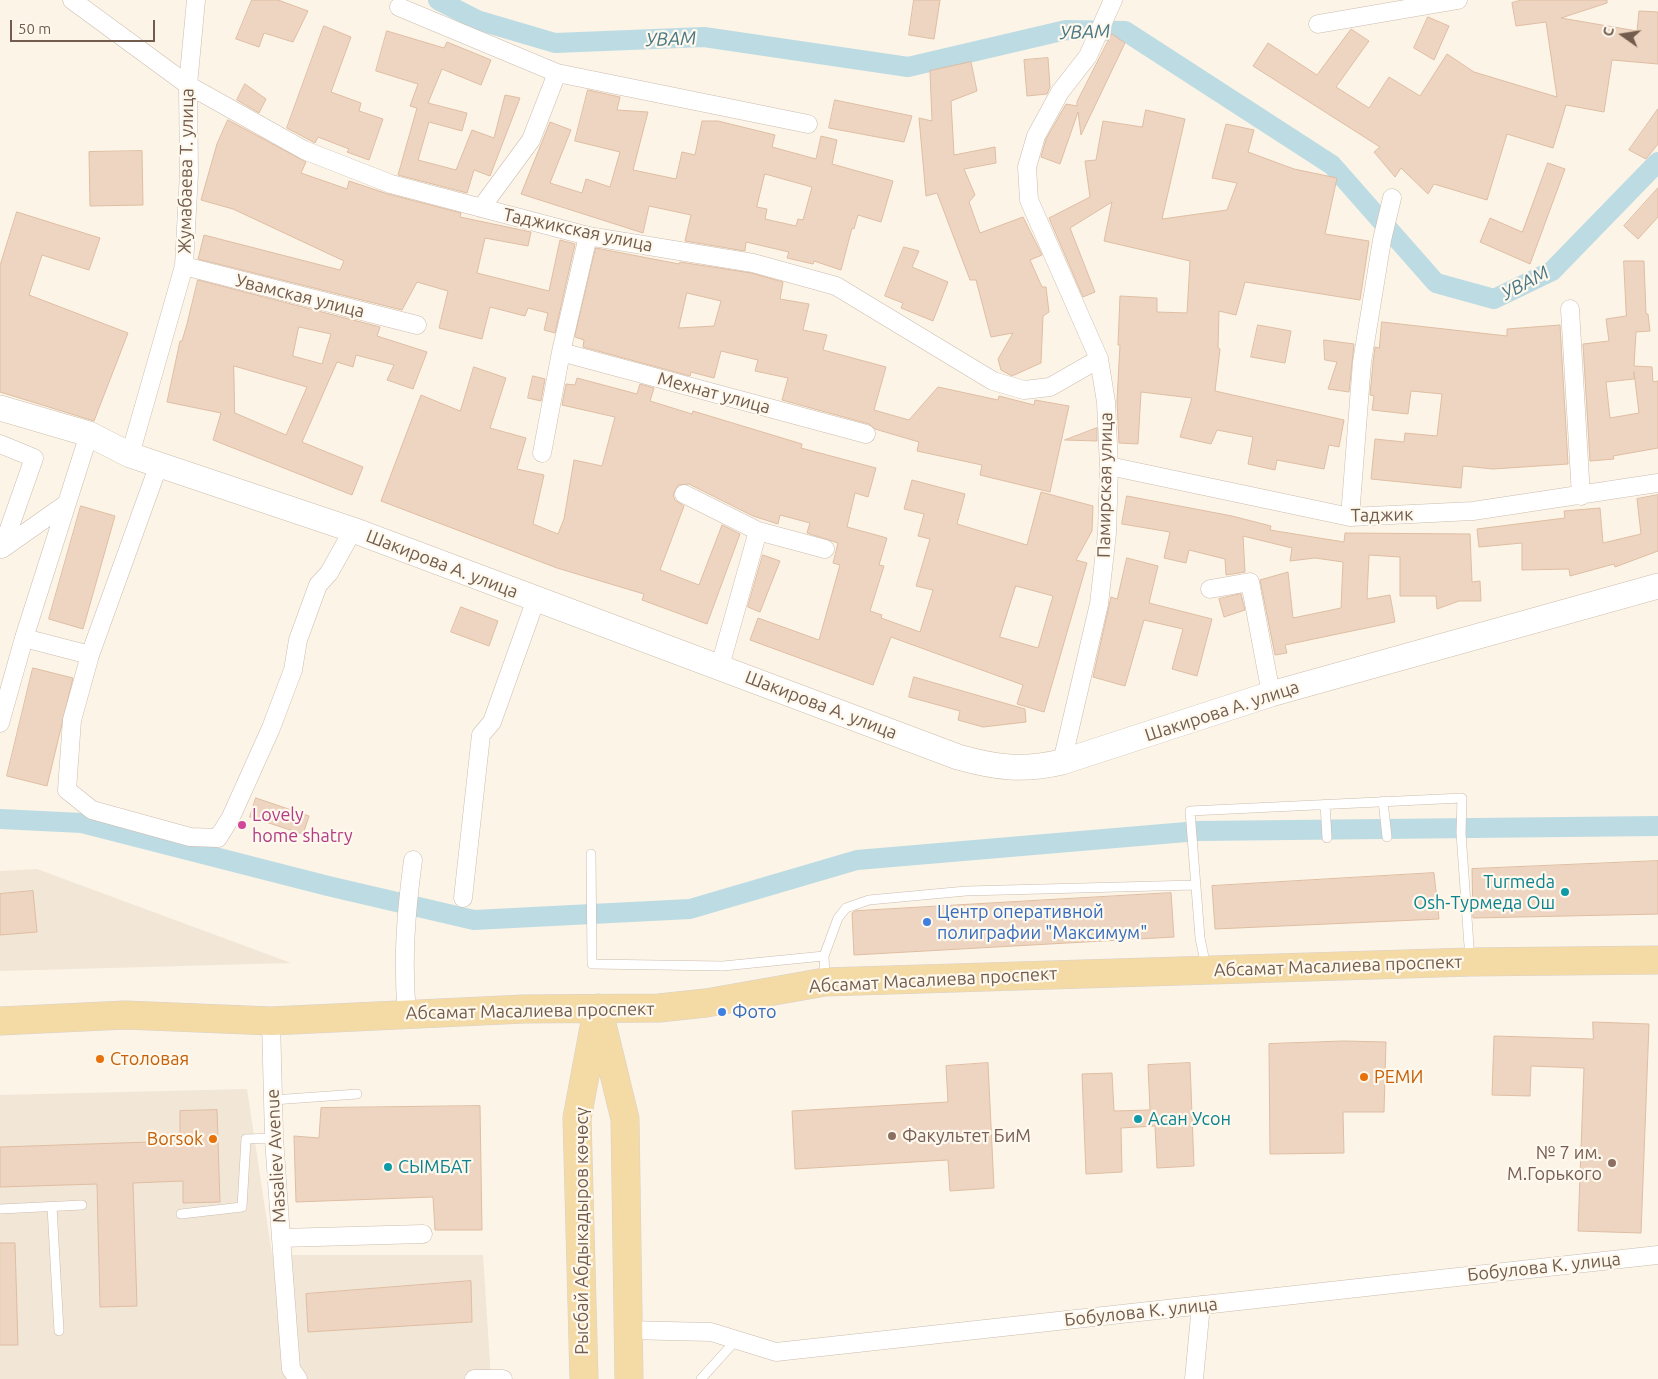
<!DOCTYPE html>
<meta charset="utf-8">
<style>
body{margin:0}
#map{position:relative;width:1658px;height:1379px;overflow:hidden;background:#fbf4e7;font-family:Ubuntu,sans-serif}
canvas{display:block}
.north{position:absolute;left:1598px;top:10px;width:50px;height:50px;-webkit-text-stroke:4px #fef8ed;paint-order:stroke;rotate:283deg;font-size:14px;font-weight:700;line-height:20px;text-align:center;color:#725c4d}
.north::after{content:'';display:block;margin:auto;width:18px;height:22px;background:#725c4d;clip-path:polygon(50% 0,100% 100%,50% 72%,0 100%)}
.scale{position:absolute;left:10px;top:20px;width:145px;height:22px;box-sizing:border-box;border:2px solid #725c4d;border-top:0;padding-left:6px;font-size:15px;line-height:18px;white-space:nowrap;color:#725c4d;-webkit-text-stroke:4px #fef8ed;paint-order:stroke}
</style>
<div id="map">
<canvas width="1658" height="1379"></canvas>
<div class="north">С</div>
<div class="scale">50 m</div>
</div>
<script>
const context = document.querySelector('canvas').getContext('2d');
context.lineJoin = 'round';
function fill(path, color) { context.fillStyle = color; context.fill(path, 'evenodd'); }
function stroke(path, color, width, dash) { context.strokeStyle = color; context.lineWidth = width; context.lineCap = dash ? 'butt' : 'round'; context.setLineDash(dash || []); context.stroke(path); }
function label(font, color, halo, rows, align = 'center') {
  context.font = font + ' Ubuntu,sans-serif'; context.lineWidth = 4.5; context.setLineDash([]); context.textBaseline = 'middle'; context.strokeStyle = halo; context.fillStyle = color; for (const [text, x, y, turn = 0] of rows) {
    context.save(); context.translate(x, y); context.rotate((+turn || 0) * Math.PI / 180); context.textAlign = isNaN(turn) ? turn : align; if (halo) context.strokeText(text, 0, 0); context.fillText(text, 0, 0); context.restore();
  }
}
const residential = new Path2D(`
 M 37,869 L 291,963 L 0,971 L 0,871 Z
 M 247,1089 L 272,1255 L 483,1255 L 491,1379 L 0,1379 L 0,1095 Z`);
const canal = new Path2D(`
 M 438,0 L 477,20 L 555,43 L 704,37 L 908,67 L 1066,30 L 1125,31 L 1332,165 L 1436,283 L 1494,299 L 1552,271 L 1658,162
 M 0,819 L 82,823 L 328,886 L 474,920 L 690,909 L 857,860 L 1198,831 L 1658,826`);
const building = new Path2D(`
 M 252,0 L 278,0 L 308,11 L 293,42 L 264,33 L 259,47 L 236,39 Z
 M 914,0 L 940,0 L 934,39 L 909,35 Z
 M 1522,0 L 1607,0 L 1607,3 L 1561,18 L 1637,31 L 1639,11 L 1658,12 L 1658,64 L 1612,60 L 1604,112 L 1566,105 L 1553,148 L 1507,134 L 1487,200 L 1434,184 L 1428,194 L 1401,168 L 1395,177 L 1374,152 L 1380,147 L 1253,66 L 1268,43 L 1317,75 L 1351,29 L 1369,41 L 1336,87 L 1369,108 L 1389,77 L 1420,96 L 1447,54 L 1474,72 L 1557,97 L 1546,22 L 1516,26 L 1512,3 Z
 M 1428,17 L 1449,26 L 1434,60 L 1414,48 Z
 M 324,26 L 351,37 L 331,92 L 361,103 L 359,111 L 383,119 L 369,160 L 347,152 L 349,149 L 318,137 L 315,143 L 287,128 Z
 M 387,31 L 444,48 L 447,42 L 491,60 L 481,85 L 442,69 L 428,103 L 467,113 L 462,131 L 429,122 L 418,160 L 456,170 L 472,130 L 494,138 L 505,95 L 520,98 L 490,176 L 474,170 L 467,193 L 398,175 L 417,108 L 410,106 L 418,84 L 376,71 Z
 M 1112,34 L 1125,43 L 1081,135 L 1078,112 L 1060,164 L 1041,157 L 1046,139 L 1066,104 L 1077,106 L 1077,102 Z
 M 1048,58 L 1050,87 L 1047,94 L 1027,96 L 1024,60 Z
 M 971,62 L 977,91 L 951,101 L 954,155 L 995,147 L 996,163 L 964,169 L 975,195 L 969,202 L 980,233 L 1023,217 L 1042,255 L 1030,260 L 1042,287 L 1046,287 L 1049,312 L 1043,316 L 1041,363 L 1012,376 L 1001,370 L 998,359 L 1013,333 L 991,337 L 976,280 L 970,280 L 937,193 L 926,196 L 919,118 L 932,121 L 930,71 Z
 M 245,84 L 266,99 L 259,113 L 237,100 Z
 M 588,90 L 620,97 L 617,110 L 648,112 L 633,170 L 676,179 L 682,152 L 695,155 L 702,121 L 718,121 L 775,135 L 772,147 L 816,159 L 821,136 L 837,140 L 832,164 L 893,181 L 881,222 L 858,215 L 854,229 L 852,228 L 841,270 L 814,261 L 813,264 L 787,258 L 789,252 L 746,242 L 745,251 L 685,241 L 691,215 L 649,206 L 643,233 L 521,194 L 550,122 L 571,130 L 550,183 L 582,193 L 586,179 L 610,187 L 620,152 L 575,141 ZM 765,174 L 812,187 L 803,220 L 798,219 L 796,226 L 765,219 L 767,209 L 757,207 Z
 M 835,100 L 912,116 L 904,142 L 829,128 Z
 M 1658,109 L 1658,144 L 1646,159 L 1629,150 Z
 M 1146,110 L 1185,119 L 1162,219 L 1227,210 L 1237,183 L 1212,178 L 1226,124 L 1254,130 L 1248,152 L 1294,169 L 1337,178 L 1325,234 L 1369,241 L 1360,300 L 1245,282 L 1236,315 L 1219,311 L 1218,348 L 1220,349 L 1215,391 L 1344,420 L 1339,447 L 1329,445 L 1324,469 L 1277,460 L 1275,470 L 1248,464 L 1253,437 L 1217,430 L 1211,444 L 1180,437 L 1192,398 L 1141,392 L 1138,444 L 1119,443 L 1117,401 L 1120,345 L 1118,345 L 1120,296 L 1157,298 L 1157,312 L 1187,313 L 1190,261 L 1104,241 L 1112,202 L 1070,228 L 1095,292 L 1083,297 L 1049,218 L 1090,197 L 1085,161 L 1096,160 L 1103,121 L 1142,127 Z
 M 228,120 L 306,162 L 301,173 L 347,189 L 349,181 L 388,194 L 461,213 L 460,217 L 531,232 L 528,246 L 485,238 L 477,273 L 549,291 L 560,240 L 575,244 L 555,333 L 544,330 L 548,313 L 528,308 L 525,316 L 490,307 L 482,339 L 439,328 L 448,291 L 417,282 L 402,310 L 198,259 L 204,235 L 340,270 L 344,261 L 233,209 L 201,200 L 217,144 Z
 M 142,151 L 143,205 L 90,206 L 89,152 Z
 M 1548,163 L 1565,169 L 1530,264 L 1480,242 L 1490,218 L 1522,232 Z
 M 1658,188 L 1658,217 L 1638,239 L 1624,226 Z
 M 17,212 L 100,238 L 89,270 L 42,255 L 29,295 L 128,333 L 94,421 L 0,392 L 0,266 Z
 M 904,247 L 919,251 L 912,267 L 948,282 L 933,321 L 901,308 L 903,303 L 885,296 Z
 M 596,248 L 679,264 L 680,262 L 751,273 L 783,282 L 780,299 L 809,304 L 803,330 L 827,335 L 823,350 L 886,367 L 874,410 L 909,420 L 938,387 L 998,400 L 999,396 L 1034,405 L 1035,400 L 1069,406 L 1050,492 L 980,475 L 982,465 L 917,451 L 919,442 L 875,429 L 869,424 L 782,400 L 788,378 L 755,371 L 758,360 L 721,351 L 714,378 L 691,372 L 690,376 L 583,347 L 584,340 L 575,337 ZM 687,293 L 721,301 L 714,326 L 679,328 Z
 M 1624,261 L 1644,261 L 1646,314 L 1648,314 L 1650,331 L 1636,332 L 1634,366 L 1652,367 L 1653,382 L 1658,381 L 1658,448 L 1613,456 L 1614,459 L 1590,461 L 1583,344 L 1609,341 L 1606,319 L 1626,316 ZM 1634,372 L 1639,413 L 1610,418 L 1606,382 L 1634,379 Z
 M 198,280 L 380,327 L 377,336 L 427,352 L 413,389 L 387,380 L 394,365 L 356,355 L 353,367 L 337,362 L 302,442 L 363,467 L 352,495 L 213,440 L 221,413 L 167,402 L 180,341 L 182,341 L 187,324 ZM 299,327 L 331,334 L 322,364 L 293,356 ZM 234,366 L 307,387 L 286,435 L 235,413 Z
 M 1382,322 L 1507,336 L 1507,329 L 1560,325 L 1568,464 L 1493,469 L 1463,466 L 1461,488 L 1371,479 L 1375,439 L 1404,442 L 1405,433 L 1437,436 L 1442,394 L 1411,391 L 1408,414 L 1372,410 L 1374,396 L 1370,395 L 1373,363 L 1375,347 L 1379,348 Z
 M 1258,325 L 1291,331 L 1285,363 L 1251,357 Z
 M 1324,340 L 1354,344 L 1349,392 L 1328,389 L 1337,362 L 1325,360 Z
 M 474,367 L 506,378 L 490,428 L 526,438 L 517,469 L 544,475 L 533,524 L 558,534 L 564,519 L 574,460 L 602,466 L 615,417 L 562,405 L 566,384 L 575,385 L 577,378 L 637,394 L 640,384 L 654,388 L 650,401 L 692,414 L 693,411 L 802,444 L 801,448 L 876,468 L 868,497 L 855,493 L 847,527 L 887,538 L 879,565 L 884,566 L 870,611 L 882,615 L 881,618 L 920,632 L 933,590 L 916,586 L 930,539 L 918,536 L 924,514 L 904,509 L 912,480 L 965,494 L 957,524 L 1027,545 L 1041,492 L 1093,506 L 1092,531 L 1076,560 L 1087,563 L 1044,712 L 1017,704 L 1023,685 L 891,637 L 873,685 L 750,640 L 758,618 L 819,640 L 840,565 L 833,563 L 838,543 L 807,533 L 810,523 L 780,515 L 778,524 L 753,516 L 689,484 L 678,485 L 673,495 L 675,500 L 684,506 L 660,570 L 699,585 L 722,525 L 740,534 L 707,624 L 642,600 L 644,594 L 557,568 L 381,501 L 421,395 L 460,411 ZM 1016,586 L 1053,596 L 1038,648 L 1000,637 Z
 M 533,376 L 545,379 L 541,401 L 528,398 Z
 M 1097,428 L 1097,441 L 1065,440 Z
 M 1658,495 L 1658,551 L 1615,567 L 1614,564 L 1570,576 L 1569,569 L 1522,570 L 1522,543 L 1479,547 L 1477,529 L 1565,518 L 1564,511 L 1600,508 L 1603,543 L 1641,534 L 1637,499 Z
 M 1127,496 L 1232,516 L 1271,526 L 1270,530 L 1344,542 L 1345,533 L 1470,534 L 1472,582 L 1480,581 L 1481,601 L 1459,601 L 1437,609 L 1436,596 L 1400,596 L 1400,557 L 1369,555 L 1367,599 L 1390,595 L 1395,622 L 1285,645 L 1287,653 L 1275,655 L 1260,580 L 1288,572 L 1293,618 L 1341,608 L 1343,562 L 1315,558 L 1290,561 L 1292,548 L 1243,536 L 1245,572 L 1226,575 L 1225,559 L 1189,550 L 1186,563 L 1164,558 L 1170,532 L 1122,524 Z
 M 81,506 L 115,516 L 83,629 L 49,619 Z
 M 763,555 L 780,561 L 760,612 L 748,607 Z
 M 1127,558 L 1158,566 L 1149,603 L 1212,619 L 1197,676 L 1172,669 L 1183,629 L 1144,620 L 1125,686 L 1093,677 L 1111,597 L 1117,599 Z
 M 1241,594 L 1245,610 L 1224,617 L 1219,599 Z
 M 461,607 L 498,621 L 489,646 L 451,632 Z
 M 33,668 L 73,678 L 47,786 L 7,776 Z
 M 914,677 L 1025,709 L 1026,722 L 983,727 L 958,720 L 960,711 L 909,697 Z
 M 256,798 L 309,816 L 303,834 L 250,817 Z
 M 1658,861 L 1658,914 L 1473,918 L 1472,869 Z
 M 1434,873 L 1439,919 L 1215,929 L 1212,886 Z
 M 33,891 L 37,932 L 0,935 L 0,894 Z
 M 1171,893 L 1174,937 L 854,955 L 852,913 L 855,911 Z
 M 1593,1022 L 1649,1024 L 1641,1233 L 1578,1231 L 1584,1068 L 1531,1066 L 1530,1096 L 1492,1095 L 1494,1036 L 1593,1039 Z
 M 1344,1041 L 1386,1042 L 1384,1112 L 1343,1112 L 1344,1153 L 1270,1154 L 1269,1044 Z
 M 988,1063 L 994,1188 L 950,1191 L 948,1160 L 795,1169 L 792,1111 L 948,1102 L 946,1066 Z
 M 1190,1063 L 1194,1166 L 1157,1168 L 1155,1126 L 1121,1128 L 1122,1172 L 1086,1174 L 1082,1074 L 1112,1073 L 1114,1111 L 1150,1110 L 1148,1065 Z
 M 480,1106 L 482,1230 L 435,1230 L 433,1197 L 296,1202 L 294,1136 L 319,1138 L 321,1108 Z
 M 217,1110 L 220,1202 L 183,1203 L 183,1181 L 133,1183 L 137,1306 L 100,1307 L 97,1184 L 0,1187 L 0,1147 L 180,1141 L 180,1111 Z
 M 0,1243 L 15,1243 L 18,1345 L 0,1345 Z
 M 471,1281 L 472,1322 L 308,1332 L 306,1294 Z`);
const service = new Path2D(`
 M 1383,801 L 1387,837
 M 1325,804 L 1327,838
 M 591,854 L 592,964 L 723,966 L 824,956
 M 1206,967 L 1200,938 L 1190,811 L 1462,798 L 1461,833 L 1470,960
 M 825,978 L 824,956 L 838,918 L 846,908 L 869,900 L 966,891 L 1195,885
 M 273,1100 L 357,1094
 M 52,1207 L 59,1331
 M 0,1209 L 82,1205
 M 181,1214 L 242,1207 L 246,1139 L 274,1138
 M 701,1379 L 736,1340`);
const minor = new Path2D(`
 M 72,0 L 188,85 L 304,150 L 391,184 L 588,236 L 753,263 L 836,286 L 993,381 L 1024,390 L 1050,387 L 1099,359
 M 399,7 L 557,73 L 808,124
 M 1318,24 L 1458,0
 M 481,208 L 531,140 L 557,73
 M 184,266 L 417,325
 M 1570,309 L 1581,496
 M 561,352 L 866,434
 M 0,444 L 34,458 L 2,549 L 0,548
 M 542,453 L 561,352 L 588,236
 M 130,455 L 184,266 L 189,173 L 188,85 L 196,0
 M 1109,466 L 1350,517 L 1473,511 L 1658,483
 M 684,494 L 758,531 L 825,549
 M 1350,517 L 1362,362 L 1382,240 L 1392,198
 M 2,549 L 66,504
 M 1210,589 L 1250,582 L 1271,694
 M 24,638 L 90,655 L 72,720 L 67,790 L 92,810 L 190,837 L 218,838 L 231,817 L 271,728 L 293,670 L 298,640 L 318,585 L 329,573 L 353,530
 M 90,655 L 159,464
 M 720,666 L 758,531
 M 0,723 L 24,638 L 89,434
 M 1062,762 L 1099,604 L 1107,533 L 1109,466 L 1106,402 L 1099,359 L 1029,200 L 1027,167 L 1036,136 L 1060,92 L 1088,56 L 1113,0
 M 463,898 L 481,735 L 492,722 L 536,599
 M 407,1014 C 402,961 406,912 413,860
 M 271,1021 L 274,1138 L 281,1238 L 423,1234
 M 281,1238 L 291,1369 L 298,1379
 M 626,1330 L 711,1332 L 776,1352 L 1658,1255
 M 474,1379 L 503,1379
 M 1194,1379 L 1201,1305`);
const secondary = new Path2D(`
 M 0,408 L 89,434 L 130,455 L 353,530 L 958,757 C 997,768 1023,771 1062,762 L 1271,694 L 1658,586`);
const primary = new Path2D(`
 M 598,1008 L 625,1119 L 629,1379
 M 0,1021 L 125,1015 L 271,1021 L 524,1009 L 659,1008 L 706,1003 L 825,982 L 1470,962 L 1658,960
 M 584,1379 L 577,1118 L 596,1017`);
const markers = [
 [242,825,5,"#d1479c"],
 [1565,892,5,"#0f9aa8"],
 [927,922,5,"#3f7fe0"],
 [722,1012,5,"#3f7fe0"],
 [100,1059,5,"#e8710a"],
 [1364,1077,5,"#e8710a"],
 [1138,1119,5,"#0f9aa8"],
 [892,1136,5,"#8d6e63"],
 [213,1139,5,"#e8710a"],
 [1612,1163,5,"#8d6e63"],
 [388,1167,5,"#0f9aa8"]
];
const streetNames = [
 ["Жумабаева Т. улица",186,171,-89],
 ["Таджикская улица",578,230,12],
 ["Увамская улица",300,296,14],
 ["Мехнат улица",714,393,15],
 ["Памирская улица",1105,485,-89],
 ["Таджик",1382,515,-1],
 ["Шакирова А. улица",442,564,21],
 ["Шакирова А. улица",821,705,21],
 ["Шакирова А. улица",1222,711,-18],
 ["Абсамат Масалиева проспект",1338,966,-2],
 ["Абсамат Масалиева проспект",933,980,-3],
 ["Абсамат Масалиева проспект",530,1011,-1],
 ["Masaliev Avenue",276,1156,-93],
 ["Рысбай Абдыкадыров көчөсү",582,1231,-90],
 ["Бобулова К. улица",1544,1267,-6],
 ["Бобулова К. улица",1141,1312,-6]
];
const hotelNames = [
 ["Lovely",252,815],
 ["home shatry",252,836]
];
const cultureNames = [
 ["Turmeda",1555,882,"right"],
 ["Osh-Турмеда Ош",1555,903,"right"],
 ["Асан Усон",1148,1119],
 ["СЫМБАТ",398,1167]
];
const shopNames = [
 ["Центр оперативной",937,912],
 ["полиграфии \"Максимум\"",937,933],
 ["Фото",732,1012]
];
const foodNames = [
 ["Столовая",110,1059],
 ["РЕМИ",1374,1077],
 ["Borsok",203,1139,"right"]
];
const educationNames = [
 ["Факультет БиМ",902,1136],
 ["№ 7 им.",1602,1153,"right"],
 ["М.Горького",1602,1174,"right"]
];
const waterNames = [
 ["УВАМ",1085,32,-2],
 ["УВАМ",671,39,-2],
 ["УВАМ",1525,283,-28]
];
fill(residential, '#f2e6d6');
stroke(canal, '#bddbe3', 20);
fill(building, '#eed5c1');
stroke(building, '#dfbda2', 1);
stroke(service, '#ccbcae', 10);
stroke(minor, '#ccbcae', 19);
stroke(secondary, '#cebdab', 26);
stroke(primary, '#d8d1cd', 29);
stroke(service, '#fff', 9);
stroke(minor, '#fff', 18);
stroke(secondary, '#fff', 25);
stroke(primary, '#f4daa5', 28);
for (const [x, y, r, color] of markers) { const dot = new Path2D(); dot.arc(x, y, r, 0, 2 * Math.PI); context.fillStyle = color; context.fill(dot); stroke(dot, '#fef8ed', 2); }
label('18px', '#725c4d', '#fef8ed', streetNames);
label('18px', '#b23c85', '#fef8ed', hotelNames, 'left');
label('18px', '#0d838f', '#fef8ed', cultureNames, 'left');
label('18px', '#366cbe', '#fef8ed', shopNames, 'left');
label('18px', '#c56008', '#fef8ed', foodNames, 'left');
label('18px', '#785e54', '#fef8ed', educationNames, 'left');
label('italic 19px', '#497784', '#fef8ed', waterNames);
</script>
